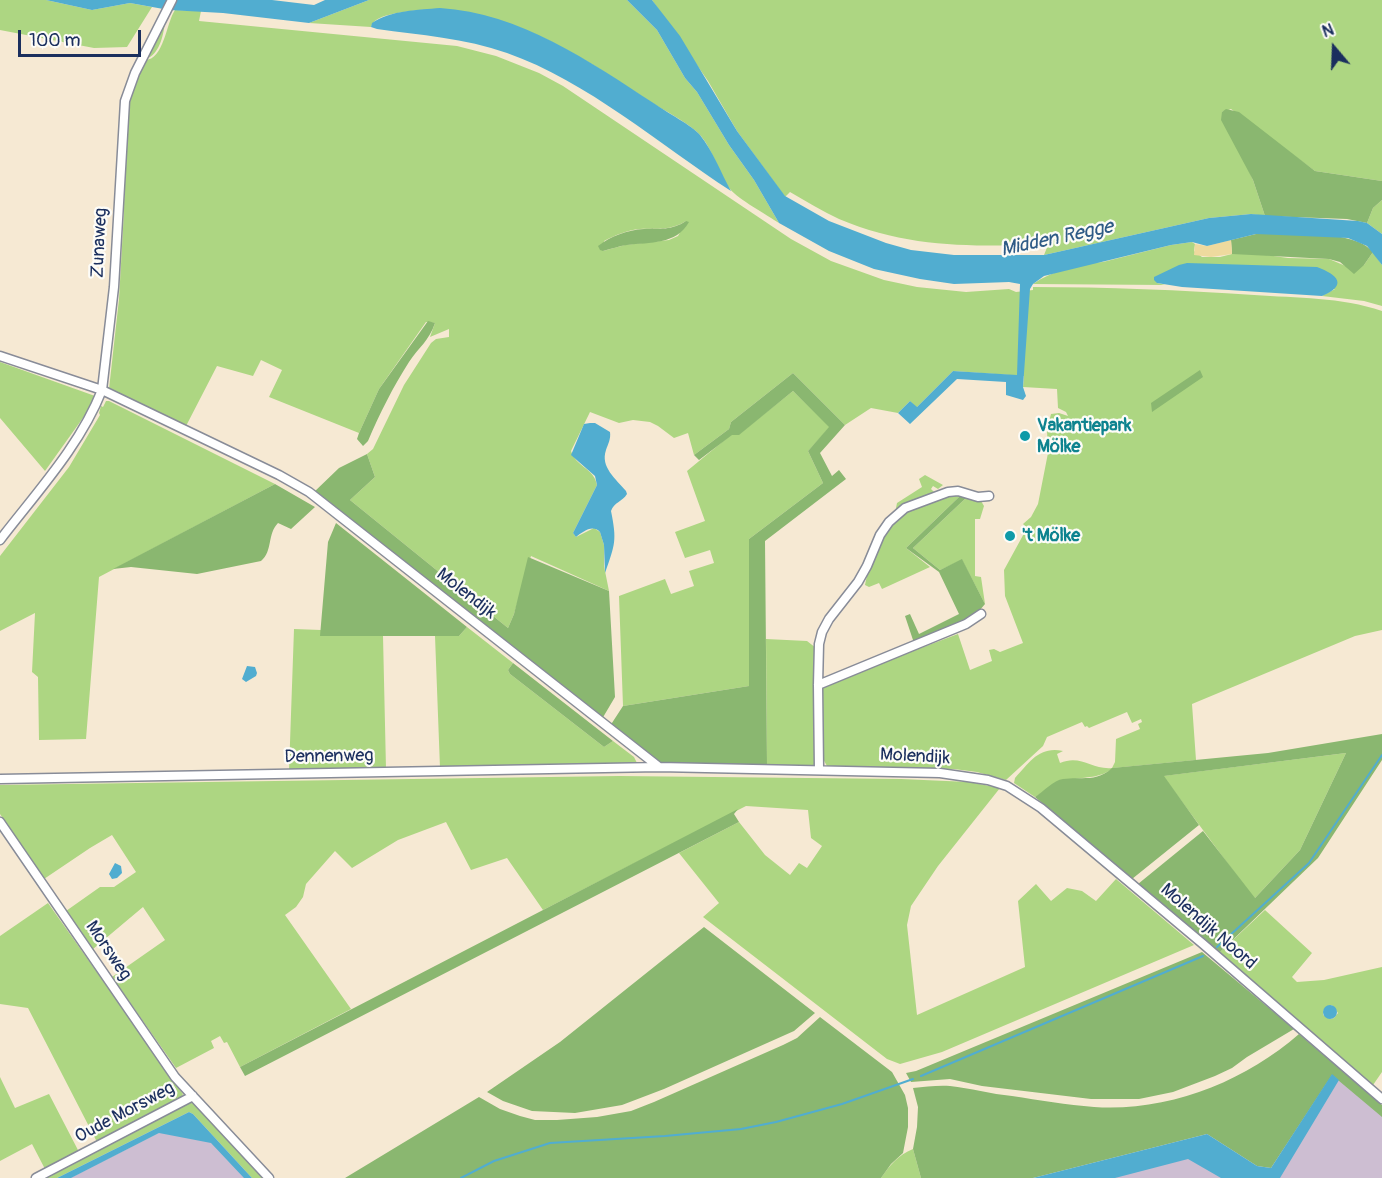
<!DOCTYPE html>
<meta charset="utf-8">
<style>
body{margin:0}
#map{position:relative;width:1382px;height:1178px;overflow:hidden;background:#f6e9d3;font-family:Pangolin,sans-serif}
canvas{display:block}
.north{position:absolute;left:1304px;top:18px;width:60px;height:60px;-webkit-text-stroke:4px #fdfcf7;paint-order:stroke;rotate:341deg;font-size:16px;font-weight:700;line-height:24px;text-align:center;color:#1b2f5e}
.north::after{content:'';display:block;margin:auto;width:21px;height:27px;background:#1b2f5e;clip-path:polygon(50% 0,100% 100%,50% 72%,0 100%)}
.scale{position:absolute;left:18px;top:30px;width:123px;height:27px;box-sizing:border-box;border:3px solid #1b2f5e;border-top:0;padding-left:8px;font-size:18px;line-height:21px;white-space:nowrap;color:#1b2f5e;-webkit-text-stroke:4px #fdfcf7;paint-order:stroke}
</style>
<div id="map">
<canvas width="1382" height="1178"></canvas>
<div class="north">N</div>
<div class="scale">100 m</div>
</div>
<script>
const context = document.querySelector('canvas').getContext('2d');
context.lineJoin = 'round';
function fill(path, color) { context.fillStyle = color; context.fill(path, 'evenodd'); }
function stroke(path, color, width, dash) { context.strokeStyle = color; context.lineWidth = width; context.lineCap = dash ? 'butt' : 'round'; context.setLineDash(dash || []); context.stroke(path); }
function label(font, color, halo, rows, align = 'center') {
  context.font = font + ' Pangolin,sans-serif'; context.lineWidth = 4.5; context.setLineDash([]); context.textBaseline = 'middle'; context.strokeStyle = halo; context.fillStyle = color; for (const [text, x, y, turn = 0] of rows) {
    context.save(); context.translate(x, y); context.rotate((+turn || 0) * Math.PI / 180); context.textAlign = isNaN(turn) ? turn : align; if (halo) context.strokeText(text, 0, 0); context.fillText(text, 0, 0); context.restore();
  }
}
const industrial = new Path2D(`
 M 1339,1074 L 1382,1110 L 1382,1178 L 1272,1178 Z
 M 190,1117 L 247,1178 L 70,1178 Z
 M 1200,1149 L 1253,1178 L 1077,1178 Z`);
const green = new Path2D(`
 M 0,0 L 46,0 L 92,10 L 130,3 L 152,7 L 127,47 L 94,48 L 0,30 Z
 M 369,0 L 627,0 L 657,30 L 685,78 L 697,92 L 729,145 L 754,180 L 779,223 C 767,215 738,199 730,189 C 719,174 712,147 699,134 C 690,124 662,109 649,101 C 581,56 498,0 411,11 C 400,13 375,14 371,27 L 309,23 Z
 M 652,0 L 1382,0 L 1382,181 L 1315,171 L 1231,109 L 1222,112 L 1253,180 L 1265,216 L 1251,214 L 1209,218 L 1044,255 L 1048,245 C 973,246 910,249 839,219 C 822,211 806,201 790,192 L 785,197 L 737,131 L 708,81 Z
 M 175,10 L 201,11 L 199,21 L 457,46 L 496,56 L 539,73 L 563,86 L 791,239 L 831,261 L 884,280 L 917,287 L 966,292 L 1009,289 L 1016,292 L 1033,290 L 1033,287 C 1107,287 1181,290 1254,295 C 1297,298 1341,297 1382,311 L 1382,630 L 1355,636 L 1192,704 L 1196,760 L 1113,768 C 1100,779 1086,776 1071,780 C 1058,784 1046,790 1035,797 L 1014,783 L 1015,778 C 1030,762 1039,746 1063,751 L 1057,754 L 1060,763 C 1081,754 1092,770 1112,768 L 1115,762 L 1116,739 L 1140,729 L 1138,724 L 1142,722 L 1141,719 L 1132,723 L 1127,712 L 1089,728 L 1087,726 L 1085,727 L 1082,722 L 1047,737 L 1043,746 L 1006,780 L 977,772 L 954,769 L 827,766 L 823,759 L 822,689 L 828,683 L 958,634 L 970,670 L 992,661 L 989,650 L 994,649 L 1000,652 L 1023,643 L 1005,596 L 1004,570 L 1027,528 L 1023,524 L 1031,517 L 1038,504 L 1048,453 L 1047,430 L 1051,414 L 1059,413 L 1068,416 L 1066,412 L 1058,408 L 1057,389 L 1023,387 L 1024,376 L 953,371 L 916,408 L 910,401 L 898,413 L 871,408 L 845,425 L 793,373 L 731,422 L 729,429 L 694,455 L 688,433 L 674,438 L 658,426 L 650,422 L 633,420 L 619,423 L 590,412 L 571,451 C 576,467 594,468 597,485 L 573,533 L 576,537 L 594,528 L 600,532 L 604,545 L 604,566 L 609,591 L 531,556 L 514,614 L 508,628 L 350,500 L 375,477 L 367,454 L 373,449 L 404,385 L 431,343 L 436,339 L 449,337 L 449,329 L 430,337 L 435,323 L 426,322 L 379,389 L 359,433 L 269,397 L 282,370 L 261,360 L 253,376 L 217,366 L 185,428 L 109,389 L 119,299 L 124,211 L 125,128 L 128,102 L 144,60 C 164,61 166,23 175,10 ZM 686,221 L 678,236 L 669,240 L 625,245 L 603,251 L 604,241 C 616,235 627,230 640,229 C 658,228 670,231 686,221 Z
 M 165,21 C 164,33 160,53 148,58 Z
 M 1382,200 L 1382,234 L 1367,223 L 1373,208 Z
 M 1192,242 L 1195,244 L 1194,251 L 1202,257 L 1220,257 L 1232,254 L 1259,254 L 1288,258 L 1329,259 L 1348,267 L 1364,265 L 1373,252 L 1382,265 L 1382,306 L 1364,301 L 1322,296 L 1335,289 L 1157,283 L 1165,285 L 1033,284 C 1052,271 1080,263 1103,262 L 1171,245 Z
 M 0,362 L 95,396 L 90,408 L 45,471 L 0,418 Z
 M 793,391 L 830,427 L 808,451 L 823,483 L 749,539 L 749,686 L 623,706 L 619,596 L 665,579 L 671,594 L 694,586 L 689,571 L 714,563 L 710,550 L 685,558 L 675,532 L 705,521 L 687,471 L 732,434 L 739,434 Z
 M 106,401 L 109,401 L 275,484 L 99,577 L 86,739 L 39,740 L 38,677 L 32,672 L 35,613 L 0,631 L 0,556 L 69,467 L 100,415 L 99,413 L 101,406 L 103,407 Z
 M 925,475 L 943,485 L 938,489 L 933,486 L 931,489 L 935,493 L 895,513 L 897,503 L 922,487 L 919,479 Z
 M 948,494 L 961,495 L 906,548 L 930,567 L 882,589 L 879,583 L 869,587 L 865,585 C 871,558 882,525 908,510 C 920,503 935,499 948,494 Z
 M 967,497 L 981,501 L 984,506 L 980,519 L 975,519 L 975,576 L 981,577 L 985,604 L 962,560 L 940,570 L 913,548 Z
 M 467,627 L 513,663 L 508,670 L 510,674 L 604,747 L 613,741 L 634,757 L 638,765 L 440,768 L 435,636 L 459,636 Z
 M 294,629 L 321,630 L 321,636 L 383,636 L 386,769 L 289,771 Z
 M 766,639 L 807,641 L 816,648 L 816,762 L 813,765 L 767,765 Z
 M 1346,753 L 1300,850 L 1254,899 L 1163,776 Z
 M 619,776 L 901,779 L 969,782 L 1000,788 L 938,866 L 911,906 L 907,925 L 917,1015 L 1025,967 L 1018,901 L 1036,884 L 1051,901 L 1067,888 L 1082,891 L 1096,901 L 1116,879 L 1194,945 L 942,1052 L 900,1064 L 887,1059 L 703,917 L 719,903 L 679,853 L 739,822 L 765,855 L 790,875 L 799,863 L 807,868 L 822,846 L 811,838 L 808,810 L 746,806 L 543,910 L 507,858 L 471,870 L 446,822 L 398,840 L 352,868 L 335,851 L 306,884 L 303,897 L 296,907 L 285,915 L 351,1009 L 240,1067 L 227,1042 L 224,1043 L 220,1036 L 211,1041 L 214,1048 L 176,1068 L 112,977 L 165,940 L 143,907 L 93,949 L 66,911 L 100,887 L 114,887 L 136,872 L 112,835 L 90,848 L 44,879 L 0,814 L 0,785 Z
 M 48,903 L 183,1094 L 180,1099 L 97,1142 L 28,1008 L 0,1004 L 0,936 Z
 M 1265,910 L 1312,953 L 1292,977 L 1297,982 L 1324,980 L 1382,967 L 1382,1072 L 1373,1085 L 1219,953 ZM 1332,1005 L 1338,1013 L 1334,1018 L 1331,1019 L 1323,1015 L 1324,1009 Z
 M 0,1077 L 15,1108 L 49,1094 L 79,1152 L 45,1169 L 32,1144 L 0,1161 Z
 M 186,1102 L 196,1104 L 265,1178 L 252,1178 L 193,1114 L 189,1112 L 57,1178 L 39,1178 Z
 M 913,1149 L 921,1178 L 881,1178 C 890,1165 898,1155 913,1149 Z`);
const forest = new Path2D(`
 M 1226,109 L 1239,112 L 1315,171 L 1382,181 L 1382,200 L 1373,208 L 1367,223 L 1347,219 L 1265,216 L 1253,180 L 1221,120 L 1222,112 Z
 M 686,221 L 689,222 C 676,245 650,242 627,245 C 619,246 611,249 603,251 L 600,250 L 598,246 C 611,236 627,230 644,229 C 660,228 671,231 686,221 Z
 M 1256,234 C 1286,235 1352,228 1373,252 L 1364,265 L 1354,274 L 1340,262 L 1329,259 L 1232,254 L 1231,240 Z
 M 428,321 L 435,323 C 429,341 419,347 409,362 C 393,387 380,413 368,441 L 363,446 L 357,439 L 359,433 L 379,389 Z
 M 1200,370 L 1203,377 L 1152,412 L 1151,403 Z
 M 793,373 L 845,425 L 820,453 L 832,476 L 839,470 L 846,479 L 765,541 L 767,765 L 668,765 L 658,762 L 610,726 L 623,706 L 749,686 L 749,539 L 823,483 L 808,451 L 829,427 L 793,391 L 739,435 L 732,435 L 699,460 L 694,455 L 729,429 L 731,422 Z
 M 367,454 L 375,477 L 350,500 L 508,628 L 514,614 L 528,557 L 609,591 L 615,697 L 602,719 L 313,493 L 339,468 Z
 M 275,484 L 315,507 L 291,529 L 278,523 C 267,534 273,551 261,561 L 197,574 L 131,567 L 113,569 Z
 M 961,495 L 967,497 L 913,548 L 940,570 L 962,559 L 985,604 L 974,617 L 914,643 L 905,616 L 910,614 L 919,634 L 959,614 L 939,572 L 906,548 Z
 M 336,523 L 467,627 L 459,636 L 320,636 L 328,542 Z
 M 513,663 L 613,741 L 604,747 L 510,674 L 508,670 Z
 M 1382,734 L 1382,760 L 1318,858 L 1219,953 L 1138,884 L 1203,831 L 1255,898 L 1300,850 L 1346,753 L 1164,776 L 1199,825 L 1132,879 L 1035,797 C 1043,792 1054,780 1063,779 C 1081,776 1096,783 1112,768 L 1268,753 Z
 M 738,809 L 734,814 L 739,822 L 245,1076 L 240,1067 Z
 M 704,927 L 815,1013 L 794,1031 L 664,1089 L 622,1105 L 575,1113 L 532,1111 L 503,1101 L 487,1092 L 560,1042 Z
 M 1202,952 L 1294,1029 L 1247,1057 L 1232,1068 L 1215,1076 L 1173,1092 L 1139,1099 L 1091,1099 L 982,1086 L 950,1079 L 911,1082 L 906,1073 L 916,1071 Z
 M 820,1017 L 892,1072 L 905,1095 L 908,1108 L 908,1127 L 903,1153 L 891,1164 L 881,1178 L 345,1178 L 479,1097 L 500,1109 L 520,1116 L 535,1120 L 557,1120 L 597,1117 L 631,1111 L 654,1102 L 783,1045 L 797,1038 Z
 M 1299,1034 L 1382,1105 L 1382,1117 L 1332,1075 L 1271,1168 L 1257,1166 L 1207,1134 L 1033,1178 L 921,1178 L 913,1149 L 917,1127 L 918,1107 L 913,1088 C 925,1087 938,1085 950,1086 C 970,1088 991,1094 1012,1096 C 1039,1100 1067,1105 1094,1107 C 1168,1112 1244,1082 1299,1034 Z`);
const sand = new Path2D(`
 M 1231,240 L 1232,254 L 1211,257 L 1194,255 L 1195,244 L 1207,246 Z`);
const water = new Path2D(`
 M 46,0 L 272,0 L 314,5 L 325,0 L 369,0 L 309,23 L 223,13 L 169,10 L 130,3 L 92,10 Z
 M 627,0 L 652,0 L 680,36 L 737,131 L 785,196 L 829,221 L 886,243 L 911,250 L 954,255 L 1044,255 L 1209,218 L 1251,214 L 1358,221 L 1367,223 L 1382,234 L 1382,265 L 1367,246 L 1348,238 L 1256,234 L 1207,246 L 1192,242 L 1171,245 L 1044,276 L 1033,284 L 1030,289 L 1023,387 L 1026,396 L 1023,400 L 1006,395 L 1006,382 L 957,379 L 910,424 L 898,413 L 910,401 L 917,407 L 953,371 L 1017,375 L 1020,284 L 1009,282 L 954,284 L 920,279 L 874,269 L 829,251 L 779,223 L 754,180 L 729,145 L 697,92 L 685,78 L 657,30 Z
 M 440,8 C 520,13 589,61 655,104 C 666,112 693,126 700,135 C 713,151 721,173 731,191 C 660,145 587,81 507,53 C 465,38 420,35 377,29 L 371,27 L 372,23 C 391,10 418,10 440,8 Z
 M 1187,263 L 1317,267 C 1338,275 1348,285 1322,296 L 1182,287 L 1157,283 L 1154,280 L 1154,277 L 1179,265 Z
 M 590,423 L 595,423 L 610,432 C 611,439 608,444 606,450 C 600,467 616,479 626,491 L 627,494 C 622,502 614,502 611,511 C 617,541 615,544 605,573 L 604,545 L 600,532 C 592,524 583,532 576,537 L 573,533 L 597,485 L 595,476 L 571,455 L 584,424 Z
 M 247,666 L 255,667 L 257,673 L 256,676 L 246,682 L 242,679 Z
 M 115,863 L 121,866 L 122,873 L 117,878 L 112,879 L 109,874 Z
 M1323 1012a7 7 0 1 1 14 0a7 7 0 1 1-14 0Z
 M 1332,1074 L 1339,1080 L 1280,1178 L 1221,1178 L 1188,1159 L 1115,1178 L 1033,1178 L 1207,1134 L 1257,1166 L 1271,1168 Z
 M 189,1112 L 193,1114 L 252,1178 L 244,1178 L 211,1143 L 159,1133 L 71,1178 L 57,1178 Z`);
const stream = new Path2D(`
 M 1217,947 L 1309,863 L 1382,755
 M 921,1076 L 1203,956
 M 461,1178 L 494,1161 L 550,1143 L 665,1136 L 741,1129 L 776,1122 L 842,1104 L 913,1079`);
const minor = new Path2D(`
 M 0,356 L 102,390 L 114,287 L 125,101 L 135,73 L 172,0
 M 0,540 C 36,493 80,446 102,390 L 279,475 L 309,492 L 659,767
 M 818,685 L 966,624 L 981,614
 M 819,770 L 818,685 L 819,644 L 822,632 L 829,619 L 858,582 L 867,566 L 880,535 L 889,522 L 905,508 L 948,492 L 958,491 L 978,497 L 989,496
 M 0,779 L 659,767 L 940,773 L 988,780 L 1007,786 L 1041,808 L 1203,944 L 1382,1099
 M 0,822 L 175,1077 L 269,1178
 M 36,1178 L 193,1096`);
const markers = [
 [1025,436,6,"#0f9aa8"],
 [1010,536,6,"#0f9aa8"]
];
const streetNames = [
 ["Zunaweg",100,243,-87],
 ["Molendijk",466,594,38],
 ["Dennenweg",329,757,-1],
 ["Molendijk",915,757,3],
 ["Molendijk Noord",1208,927,41],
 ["Morsweg",108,951,56],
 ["Oude Morsweg",125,1113,-28]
];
const cultureNames = [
 ["Vakantiepark",1037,426],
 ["Mölke",1037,447],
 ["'t Mölke",1022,536]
];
const waterNames = [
 ["Midden Regge",1057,239,-12]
];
fill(industrial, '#cdbed2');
fill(green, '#add682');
fill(forest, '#8ab770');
fill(sand, '#eeda9e');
fill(water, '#51add0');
stroke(stream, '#51add0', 2);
stroke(minor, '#888c98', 11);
stroke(minor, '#fff', 8);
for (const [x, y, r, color] of markers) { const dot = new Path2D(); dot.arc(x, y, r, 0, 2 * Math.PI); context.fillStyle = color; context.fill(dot); stroke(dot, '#fdfcf7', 2); }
label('18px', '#1b2f5e', '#fdfcf7', streetNames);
label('bold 18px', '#0d838f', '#fdfcf7', cultureNames, 'left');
label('italic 20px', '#2e5b86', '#fdfcf7', waterNames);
</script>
